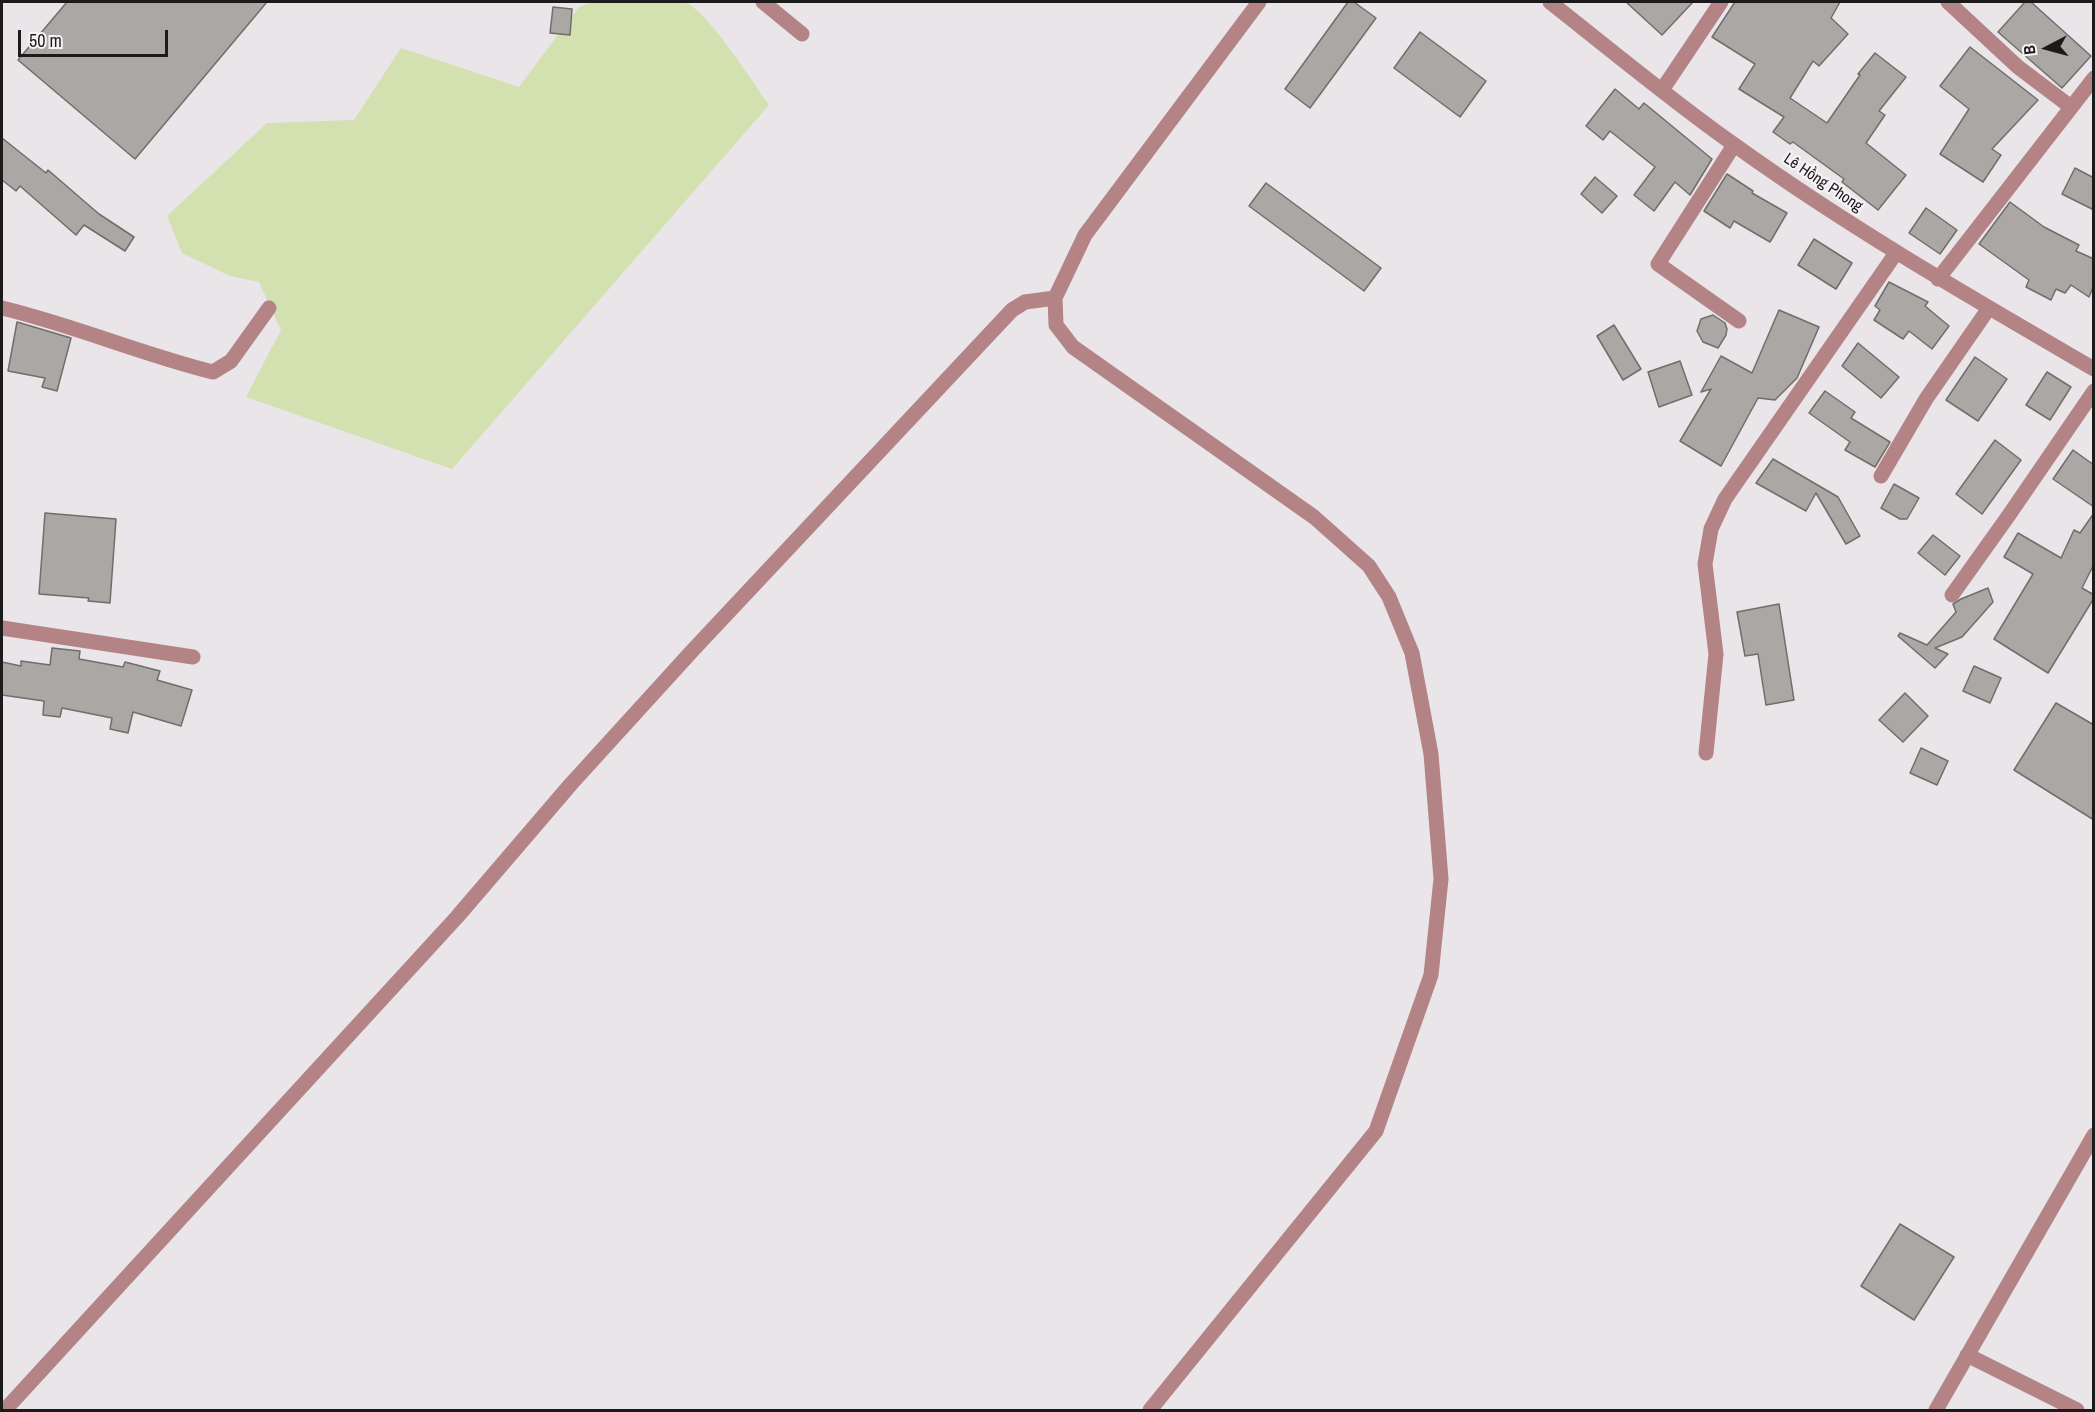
<!DOCTYPE html>
<meta charset="utf-8">
<style>
body{margin:0}
#map{position:relative;width:2095px;height:1412px;overflow:hidden;background:#e9e5e9;font-family:"Archivo Narrow",sans-serif}
canvas{display:block}
.frame{position:absolute;inset:0;border:3px solid #1c1b1c;pointer-events:none}
.north{position:absolute;left:2017px;top:18px;width:60px;height:60px;-webkit-text-stroke:4px #f6f2f6;paint-order:stroke;rotate:264deg;font-size:16px;font-weight:700;line-height:24px;text-align:center;color:#1c1b1c}
.north::after{content:'';display:block;margin:auto;width:21px;height:27px;background:#1c1b1c;clip-path:polygon(50% 0,100% 100%,50% 72%,0 100%)}
.scale{position:absolute;left:18px;top:30px;width:150px;height:27px;box-sizing:border-box;border:3px solid #1c1b1c;border-top:0;padding-left:8px;font-size:18px;line-height:21px;white-space:nowrap;color:#1c1b1c;-webkit-text-stroke:4px #f6f2f6;paint-order:stroke}
</style>
<div id="map">
<canvas width="2095" height="1412"></canvas>
<div class="frame"></div>
<div class="north">B</div>
<div class="scale">50 m</div>
</div>
<script>
const context = document.querySelector('canvas').getContext('2d');
context.lineJoin = 'round';
function fill(path, color) { context.fillStyle = color; context.fill(path, 'evenodd'); }
function stroke(path, color, width, dash) { context.strokeStyle = color; context.lineWidth = width; context.lineCap = dash ? 'butt' : 'round'; context.setLineDash(dash || []); context.stroke(path); }
function label(font, color, halo, rows, align = 'center') {
  context.font = font + ' "Archivo Narrow",sans-serif'; context.lineWidth = 4.5; context.setLineDash([]); context.textBaseline = 'middle'; context.strokeStyle = halo; context.fillStyle = color; for (const [text, x, y, turn = 0] of rows) {
    context.save(); context.translate(x, y); context.rotate((+turn || 0) * Math.PI / 180); context.textAlign = isNaN(turn) ? turn : align; if (halo) context.strokeText(text, 0, 0); context.fillText(text, 0, 0); context.restore();
  }
}
const green = new Path2D(`
 M 593,2 L 685,2 C 709,13 752,81 769,105 L 452,469 L 246,397 L 281,330 L 259,282 L 230,276 L 182,253 L 167,216 L 267,123 L 354,120 L 401,48 L 519,87 L 579,7 Z`);
const building = new Path2D(`
 M 67,2 L 267,2 L 135,159 L 18,60 Z
 M 1348,2 L 1354,2 L 1376,18 L 1310,108 L 1285,89 Z
 M 1626,2 L 1693,2 L 1662,35 Z
 M 1735,2 L 1840,2 L 1831,18 L 1848,34 L 1819,66 L 1813,61 L 1790,98 L 1827,123 L 1860,75 L 1858,74 L 1875,53 L 1906,77 L 1879,111 L 1885,115 L 1866,143 L 1906,175 L 1878,210 L 1842,182 L 1844,179 L 1793,142 L 1790,144 L 1773,132 L 1784,117 L 1739,89 L 1755,64 L 1712,37 Z
 M 2025,2 L 2031,2 L 2091,56 L 2062,88 L 1998,32 Z
 M 553,7 L 572,9 L 570,35 L 550,33 Z
 M 1420,32 L 1486,81 L 1460,117 L 1394,68 Z
 M 1970,47 L 2038,100 L 1992,149 L 2001,155 L 1983,182 L 1940,154 L 1969,109 L 1940,86 Z
 M 1615,89 L 1639,109 L 1644,103 L 1712,159 L 1690,195 L 1675,182 L 1654,211 L 1634,195 L 1655,167 L 1610,131 L 1603,140 L 1586,126 Z
 M 2,138 L 46,173 L 48,170 L 99,214 L 134,237 L 125,251 L 84,225 L 76,235 L 20,186 L 16,191 L 2,180 Z
 M 2075,168 L 2094,178 L 2094,210 L 2062,194 Z
 M 1727,174 L 1753,191 L 1752,193 L 1787,213 L 1770,242 L 1734,221 L 1730,228 L 1704,211 Z
 M 1595,177 L 1617,196 L 1602,213 L 1581,194 Z
 M 1266,183 L 1381,268 L 1364,291 L 1249,206 Z
 M 2010,202 L 2044,227 L 2079,245 L 2076,251 L 2094,259 L 2094,285 L 2089,297 L 2071,285 L 2065,293 L 2056,289 L 2051,300 L 2026,287 L 2029,280 L 1979,244 Z
 M 1926,208 L 1957,230 L 1940,254 L 1909,233 Z
 M 1814,239 L 1852,263 L 1836,289 L 1798,265 Z
 M 1889,282 L 1928,302 L 1925,306 L 1949,326 L 1932,349 L 1909,331 L 1903,339 L 1874,320 L 1880,310 L 1875,306 Z
 M 1779,310 L 1819,327 L 1797,378 L 1775,400 L 1758,398 L 1721,466 L 1680,441 L 1711,389 L 1701,392 L 1721,356 L 1752,373 Z
 M 1713,315 L 1725,323 L 1727,329 L 1726,335 L 1718,348 L 1703,342 L 1697,331 L 1701,319 Z
 M 17,322 L 71,338 L 57,391 L 42,387 L 45,378 L 8,371 Z
 M 1614,325 L 1641,369 L 1623,380 L 1597,336 Z
 M 1858,343 L 1899,377 L 1881,398 L 1842,366 Z
 M 1975,357 L 2007,379 L 1978,421 L 1946,400 Z
 M 1680,361 L 1692,395 L 1659,407 L 1648,372 Z
 M 2047,372 L 2071,387 L 2050,420 L 2026,405 Z
 M 1825,391 L 1855,412 L 1851,418 L 1890,442 L 1875,467 L 1845,450 L 1850,442 L 1809,413 Z
 M 1995,440 L 2021,460 L 1982,514 L 1956,494 Z
 M 2073,450 L 2094,465 L 2094,507 L 2053,479 Z
 M 1773,459 L 1838,497 L 1860,536 L 1846,544 L 1816,493 L 1806,511 L 1756,483 Z
 M 1894,484 L 1919,498 L 1907,519 L 1900,519 L 1881,508 Z
 M 45,513 L 116,519 L 110,603 L 88,601 L 89,598 L 39,594 Z
 M 2094,513 L 2094,564 L 2082,588 L 2094,595 L 2094,598 L 2048,673 L 1994,639 L 2033,574 L 2004,557 L 2018,533 L 2061,558 L 2074,530 L 2080,533 Z
 M 1933,535 L 1960,556 L 1945,575 L 1918,553 Z
 M 1988,588 L 1993,602 L 1962,637 L 1935,648 L 1948,654 L 1935,668 L 1898,636 L 1900,633 L 1927,645 L 1956,612 L 1953,604 L 1961,599 Z
 M 1779,604 L 1794,700 L 1766,705 L 1758,654 L 1745,656 L 1737,612 Z
 M 52,648 L 80,651 L 79,659 L 123,667 L 125,662 L 160,671 L 157,680 L 192,690 L 181,726 L 133,712 L 128,733 L 110,729 L 112,718 L 62,708 L 60,717 L 43,715 L 44,701 L 2,695 L 2,662 L 21,666 L 21,661 L 50,665 Z
 M 1974,666 L 2001,678 L 1990,703 L 1963,691 Z
 M 1905,693 L 1928,716 L 1903,742 L 1879,720 Z
 M 2056,703 L 2094,725 L 2094,820 L 2014,770 Z
 M 1921,748 L 1948,761 L 1937,785 L 1910,773 Z
 M 1900,1224 L 1954,1257 L 1914,1320 L 1861,1286 Z`);
const minor = new Path2D(`
 M 763,2 L 802,34
 M 1550,2 C 1611,50 1672,101 1736,146 C 1850,228 1972,298 2094,369
 M 1948,2 L 2018,67 L 2071,107
 M 1662,90 L 1721,2
 M 1734,145 L 1658,264 L 1739,321
 M 1938,279 L 2094,78
 M 2,308 C 73,325 141,354 213,372 L 231,361 L 269,308
 M 1881,476 L 1926,399 L 1989,308
 M 1952,595 L 2009,515 L 2094,391
 M 2,628 L 193,657
 M 1706,753 L 1716,654 L 1705,564 L 1711,529 L 1725,499 L 1896,253
 M 1967,1355 L 2077,1410
 M 5,1410 L 457,917 L 571,784 L 693,650 L 1012,310 L 1025,302 L 1055,298
 M 1150,1410 L 1376,1131 L 1431,975 L 1441,879 L 1431,754 L 1412,653 L 1389,597 L 1369,566 L 1314,517 L 1073,347 L 1056,325 L 1055,298 L 1085,235 L 1259,2
 M 1936,1410 L 2094,1135`);
const streetNames = [
 ["Lê Hồng Phong",1823,183,34]
];
fill(green, '#d3e0af');
fill(building, '#aaa7a4');
stroke(building, '#706d6a', 1.5);
stroke(minor, '#b48385', 15);
label('16px', '#1c1b1c', '#f6f2f6', streetNames);
</script>
